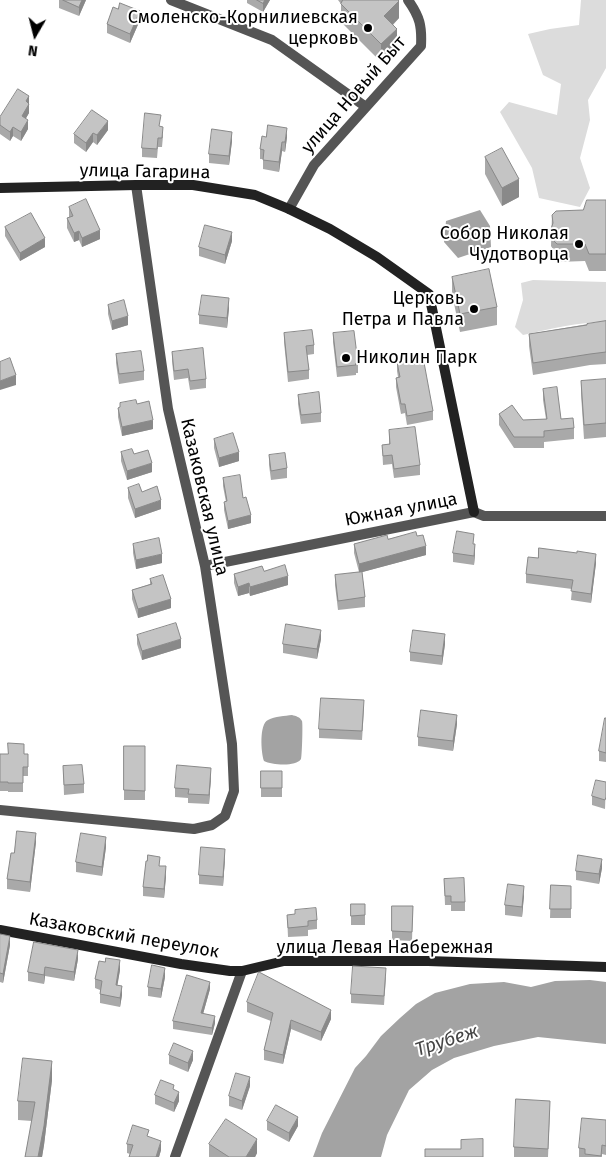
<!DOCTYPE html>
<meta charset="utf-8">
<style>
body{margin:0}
#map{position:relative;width:606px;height:1157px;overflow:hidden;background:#fff;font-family:"Fira Sans",sans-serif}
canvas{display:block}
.north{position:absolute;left:10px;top:10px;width:50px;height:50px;-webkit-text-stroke:4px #fff;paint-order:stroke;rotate:188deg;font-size:14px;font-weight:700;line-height:20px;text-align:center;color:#000}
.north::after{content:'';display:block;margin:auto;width:18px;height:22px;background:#000;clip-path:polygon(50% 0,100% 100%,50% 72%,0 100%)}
</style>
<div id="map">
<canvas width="606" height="1157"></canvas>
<div class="north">N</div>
</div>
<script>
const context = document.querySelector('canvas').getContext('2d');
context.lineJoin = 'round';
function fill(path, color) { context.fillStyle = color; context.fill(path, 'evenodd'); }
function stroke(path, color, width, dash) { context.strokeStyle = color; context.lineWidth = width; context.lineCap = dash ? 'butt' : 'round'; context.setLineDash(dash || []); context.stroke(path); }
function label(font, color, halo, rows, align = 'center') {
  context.font = font + ' "Fira Sans",sans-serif'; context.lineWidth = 4; context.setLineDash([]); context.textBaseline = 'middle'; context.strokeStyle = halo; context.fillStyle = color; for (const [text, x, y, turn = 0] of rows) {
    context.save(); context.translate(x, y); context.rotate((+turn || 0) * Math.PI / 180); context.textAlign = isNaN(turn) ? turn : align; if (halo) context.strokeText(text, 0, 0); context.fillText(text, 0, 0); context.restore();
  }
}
const green = new Path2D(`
 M 581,0 L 606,0 L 606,68 L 588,100 L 590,120 L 580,158 L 590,188 L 580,207 L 539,198 L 532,168 L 500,112 L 509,102 L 557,115 L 561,84 L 543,75 L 528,34 L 550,29 L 579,25 Z
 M 533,280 L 606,282 L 606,322 C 578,322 550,329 523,335 L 515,327 L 523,300 L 521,283 Z`);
const water = new Path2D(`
 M 480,210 L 490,226 L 491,247 L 458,258 L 444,242 L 446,221 Z
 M 292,715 C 296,716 300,717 302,721 C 303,723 302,757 301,759 C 296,767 272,765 264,761 C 261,753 259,724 268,720 C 275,716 285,716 292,715 Z
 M 590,980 L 606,982 L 606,1044 L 538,1037 L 494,1046 L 454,1058 L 432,1070 L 409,1090 L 387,1135 L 381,1157 L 313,1157 L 322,1133 L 355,1068 L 366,1056 L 381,1036 L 400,1018 L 416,1004 L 435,993 L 470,984 L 504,982 L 531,987 L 555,981 Z`);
const street = new Path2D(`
 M 171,0 L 272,40 L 366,107
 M 289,209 L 314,165 L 421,46 C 422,26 420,17 408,0
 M 205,566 L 474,512 L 484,516 L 606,516
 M 0,810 L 194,829 L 212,825 L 225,816 L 234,791 L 232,744 L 205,566 L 168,409 L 136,185
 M 175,1157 L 242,971`);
const secondary = new Path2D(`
 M 0,188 L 136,185 L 193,185 L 255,195 L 289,209 L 330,229 L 377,257 L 429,294 L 474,512
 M 0,930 L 181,964 L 230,971 L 242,971 L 284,961 L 428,961 L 606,967`);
const wall = new Path2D(`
 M 59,0 L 86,0 L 79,16 L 59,8 Z
 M 247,0 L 270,0 L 263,12 L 247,3 Z
 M 338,0 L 398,0 L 399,18 L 393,25 L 397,46 L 381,62 L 341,22 L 341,4 Z
 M 118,9 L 140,20 L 130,43 L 107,33 L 107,24 Z
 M 29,96 L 29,113 L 26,118 L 28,129 L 21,141 L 13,136 L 10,141 L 0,134 L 0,117 Z
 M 160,127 L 163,136 L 162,147 L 158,147 L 157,158 L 142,157 L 142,148 Z
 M 108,130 L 97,145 L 93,142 L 86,152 L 74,143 L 74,134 Z
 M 266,137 L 287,137 L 285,152 L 282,151 L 279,172 L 263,169 L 263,159 L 260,159 L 260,149 Z
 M 232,141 L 229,165 L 209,163 L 209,154 Z
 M 485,157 L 519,197 L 502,206 L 485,174 Z
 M 606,200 L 606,271 L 589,271 L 585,261 L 557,262 L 554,259 L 554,251 L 551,246 L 552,215 L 583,210 Z
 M 69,207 L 100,239 L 82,247 L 79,240 L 74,242 L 67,228 L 67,218 L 69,218 Z
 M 5,227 L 45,247 L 20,261 L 5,236 Z
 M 232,241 L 225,264 L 199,256 L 199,247 Z
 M 452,277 L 497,307 L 497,325 L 460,332 L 452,294 Z
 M 108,305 L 128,325 L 112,330 L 108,314 Z
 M 229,308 L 227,328 L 199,324 L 199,315 Z
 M 606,321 L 606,364 L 590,365 L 533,375 L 529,346 L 529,334 Z
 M 284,333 L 314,345 L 314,354 L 307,355 L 309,370 L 309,379 L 288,382 L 284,342 Z
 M 333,333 L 358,363 L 358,373 L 356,373 L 356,375 L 337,377 L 333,342 Z
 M 172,352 L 206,379 L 206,388 L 190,390 L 188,378 L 174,380 L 172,361 Z
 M 116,354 L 144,371 L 144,380 L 119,384 L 116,363 Z
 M 397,362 L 433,411 L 433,420 L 407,425 L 405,413 L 401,414 L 396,387 L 396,378 L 398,377 L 397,371 Z
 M 606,379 L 606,437 L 584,439 L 581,394 L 581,381 Z
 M 543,389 L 561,419 L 574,428 L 574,439 L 544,442 L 544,448 L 514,448 L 499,425 L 499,414 L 523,420 L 546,419 L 543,400 Z
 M 298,395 L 321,413 L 321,422 L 301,424 L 298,404 Z
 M 120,403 L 137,404 L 153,429 L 122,436 L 118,417 L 118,408 L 120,407 Z
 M 389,430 L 420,465 L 420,475 L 394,478 L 392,464 L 383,465 L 382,445 L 389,444 Z
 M 214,439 L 239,461 L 219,467 L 214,448 Z
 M 121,452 L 152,472 L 127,480 L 121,461 Z
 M 269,455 L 287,468 L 287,478 L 271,480 L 269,465 Z
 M 223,478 L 243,498 L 251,523 L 228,529 L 224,510 L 224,502 L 226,502 L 223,486 Z
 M 128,488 L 142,492 L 161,509 L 135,518 L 128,498 Z
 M 417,536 L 426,555 L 362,572 L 365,597 L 365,607 L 338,610 L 335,585 L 335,575 L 359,572 L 354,553 L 354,544 Z
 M 133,544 L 162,563 L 136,569 L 133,553 Z
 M 474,544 L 475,553 L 474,565 L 453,562 L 453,553 Z
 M 596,563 L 591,603 L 571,600 L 572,589 L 526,583 L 526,574 Z
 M 264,571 L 288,585 L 250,596 L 249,593 L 238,596 L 234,583 L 234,574 Z
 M 150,579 L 171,608 L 138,618 L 132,599 L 132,590 L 150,584 Z
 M 137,635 L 181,648 L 142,660 L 137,644 Z
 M 321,639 L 317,659 L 283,653 L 283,644 Z
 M 445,644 L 442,665 L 410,661 L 410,652 Z
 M 364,709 L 362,740 L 319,738 L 319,729 Z
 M 606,718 L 606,762 L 599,761 L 599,751 Z
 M 457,724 L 453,751 L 418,746 L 418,737 Z
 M 124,746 L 145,746 L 145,800 L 124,800 Z
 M 0,754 L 24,754 L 28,763 L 28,776 L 23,776 L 23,792 L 8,792 L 8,791 L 0,791 Z
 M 63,766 L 84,784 L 84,793 L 64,795 Z
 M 261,771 L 282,771 L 282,797 L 261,797 Z
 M 211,777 L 209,804 L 188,803 L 188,798 L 175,797 L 175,788 Z
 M 606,782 L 605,809 L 592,805 L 592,796 Z
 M 36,842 L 30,892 L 7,889 L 7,879 L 14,853 Z
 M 106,847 L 102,876 L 76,872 L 76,862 Z
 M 225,858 L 223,886 L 199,884 L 199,875 Z
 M 160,866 L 166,876 L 164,898 L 143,896 L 143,887 Z
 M 602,868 L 599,884 L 576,880 L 576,871 Z
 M 444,879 L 465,902 L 465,911 L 451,911 L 451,905 L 445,905 Z
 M 551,885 L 571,886 L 571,918 L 550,918 Z
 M 524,895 L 522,917 L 505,915 L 505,905 Z
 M 351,904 L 365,904 L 365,925 L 351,925 Z
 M 392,906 L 413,906 L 412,941 L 392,940 Z
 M 287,915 L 317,920 L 317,929 L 308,930 L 308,936 L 288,937 Z
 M 0,934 L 10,945 L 3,983 L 0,982 Z
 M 34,942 L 78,959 L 74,981 L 45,976 L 44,984 L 28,981 L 28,972 Z
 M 120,970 L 117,985 L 122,995 L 120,1007 L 100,1003 L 100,990 L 95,988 L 95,979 Z
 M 165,977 L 161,998 L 148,996 L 148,987 Z
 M 386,977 L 384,1005 L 351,1003 L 351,994 Z
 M 210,989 L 203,1014 L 215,1023 L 212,1035 L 173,1029 L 173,1021 Z
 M 247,1002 L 331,1019 L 321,1041 L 291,1029 L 283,1064 L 264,1060 L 264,1050 L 271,1021 L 247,1012 Z
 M 169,1055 L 193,1060 L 188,1072 L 169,1064 Z
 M 52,1080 L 44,1145 L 42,1157 L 25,1157 L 32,1121 L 18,1120 L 18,1101 Z
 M 250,1086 L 242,1110 L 229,1106 L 229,1096 Z
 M 174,1090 L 179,1101 L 174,1112 L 155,1104 L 155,1095 Z
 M 550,1110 L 548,1157 L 514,1157 L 514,1147 Z
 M 606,1120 L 606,1155 L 602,1154 L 602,1157 L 579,1157 L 579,1148 Z
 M 267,1121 L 298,1126 L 289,1142 L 267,1130 Z
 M 149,1137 L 161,1150 L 159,1157 L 129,1157 L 130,1154 L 127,1153 L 127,1144 Z
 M 209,1144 L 257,1153 L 255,1157 L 209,1157 Z`);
const shadedWall = new Path2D(`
 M 82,0 L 86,0 L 79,16 L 79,7 Z
 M 265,0 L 270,0 L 263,12 L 263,3 Z
 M 399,1 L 399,18 L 384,33 L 384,16 Z
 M 140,11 L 140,20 L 130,43 L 130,34 Z
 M 397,29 L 397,46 L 381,62 L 381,44 Z
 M 29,96 L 29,113 L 22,125 L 22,116 L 26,101 Z
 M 28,120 L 28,129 L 21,141 L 21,132 Z
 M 108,121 L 108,130 L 97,145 L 97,135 Z
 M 13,127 L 13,136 L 10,141 L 10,132 Z
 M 287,128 L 287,137 L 285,152 L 285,142 Z
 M 232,132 L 232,141 L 229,165 L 229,156 Z
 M 93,133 L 93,142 L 86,152 L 86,143 Z
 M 282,142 L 282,151 L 279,172 L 279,162 Z
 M 519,179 L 519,197 L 502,206 L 502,188 Z
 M 100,230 L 100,239 L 82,247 L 82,238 Z
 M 79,231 L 79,240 L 74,242 L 74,233 Z
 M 232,232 L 232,241 L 225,264 L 225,255 Z
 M 45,238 L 45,247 L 20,261 L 20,253 Z
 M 229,298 L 229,308 L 227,328 L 227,318 Z
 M 128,316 L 128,325 L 112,330 L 112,321 Z
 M 16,375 L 16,385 L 0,390 L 0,381 Z
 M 153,420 L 153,429 L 122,436 L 122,427 Z
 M 239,452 L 239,461 L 219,467 L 219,458 Z
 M 152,463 L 152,472 L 127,480 L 127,471 Z
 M 161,500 L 161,509 L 135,518 L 135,509 Z
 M 251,515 L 251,523 L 228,529 L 228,521 Z
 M 475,544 L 475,553 L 474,565 L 474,556 Z
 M 426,546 L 426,555 L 359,573 L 359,564 Z
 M 162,554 L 162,563 L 136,569 L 136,560 Z
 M 596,554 L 596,563 L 591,603 L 591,594 Z
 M 288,576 L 288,585 L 250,596 L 250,587 Z
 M 249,583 L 249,593 L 238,596 L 238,587 Z
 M 171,599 L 171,608 L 138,618 L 138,609 Z
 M 321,630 L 321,639 L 317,659 L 317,649 Z
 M 445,634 L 445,644 L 442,665 L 442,656 Z
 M 181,639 L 181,648 L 142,660 L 142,651 Z
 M 457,715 L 457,724 L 453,751 L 453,741 Z
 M 211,768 L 211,777 L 209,804 L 209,795 Z
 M 36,833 L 36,842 L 30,892 L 30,882 Z
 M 106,837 L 106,847 L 102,876 L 102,867 Z
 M 225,849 L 225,858 L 223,886 L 223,877 Z
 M 602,859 L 602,868 L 599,884 L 599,874 Z
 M 166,866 L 166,876 L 164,898 L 164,889 Z
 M 524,886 L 524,895 L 522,917 L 522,907 Z
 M 10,936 L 10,945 L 3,983 L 3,974 Z
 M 78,950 L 78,959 L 74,981 L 74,972 Z
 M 120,960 L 120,970 L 116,994 L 116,985 Z
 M 45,967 L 45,976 L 44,984 L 44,975 Z
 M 165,968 L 165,977 L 161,998 L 161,989 Z
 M 210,982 L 210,989 L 201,1021 L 201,1013 Z
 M 122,986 L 122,995 L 120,1007 L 120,998 Z
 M 331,1010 L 331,1019 L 321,1041 L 321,1032 Z
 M 215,1016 L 215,1023 L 212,1035 L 212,1028 Z
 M 291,1020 L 291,1029 L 283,1064 L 283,1055 Z
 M 193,1051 L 193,1060 L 188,1072 L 188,1063 Z
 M 52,1061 L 52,1080 L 44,1145 L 42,1157 L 38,1157 Z
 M 250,1077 L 250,1086 L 242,1110 L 242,1101 Z
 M 179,1092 L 179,1101 L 174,1112 L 174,1103 Z
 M 298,1117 L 298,1126 L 289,1142 L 289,1133 Z
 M 257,1139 L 257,1153 L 255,1157 L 246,1157 Z
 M 161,1141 L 161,1150 L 159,1157 L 156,1157 Z`);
const building = new Path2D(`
 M 63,0 L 82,0 L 79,7 Z
 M 257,0 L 265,0 L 263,3 Z
 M 343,0 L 398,0 L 399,1 L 384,16 L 397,29 L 381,44 L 341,4 Z
 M 120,3 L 140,11 L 130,34 L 107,24 L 113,7 L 118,9 Z
 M 18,89 L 29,96 L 26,101 L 29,104 L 22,116 L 28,120 L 21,132 L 13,127 L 10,132 L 0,125 L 0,117 Z
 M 92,110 L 108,121 L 97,135 L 93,133 L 86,143 L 74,134 Z
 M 145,113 L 161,115 L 159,126 L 163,127 L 162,138 L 158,138 L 157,149 L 142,148 Z
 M 268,125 L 287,128 L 285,142 L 282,142 L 279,162 L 263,160 L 264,150 L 260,149 L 262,136 L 266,137 Z
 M 212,129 L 232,132 L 229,156 L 209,154 Z
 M 502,148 L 519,179 L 502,188 L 485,157 Z
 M 86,199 L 100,230 L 82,238 L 79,231 L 74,233 L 67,218 L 73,216 L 69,207 Z
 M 587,200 L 606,200 L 606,254 L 589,254 L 585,244 L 557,244 L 554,241 L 554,234 L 551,229 L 553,223 L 552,215 L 556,211 L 583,210 Z
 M 31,213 L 45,238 L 20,253 L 5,227 Z
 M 205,225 L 232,232 L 225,255 L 199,247 Z
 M 489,269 L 497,307 L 460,314 L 452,277 Z
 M 202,295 L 229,298 L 227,318 L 199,315 Z
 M 124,300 L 128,316 L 112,321 L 108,305 Z
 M 606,321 L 606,352 L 590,354 L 533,363 L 529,334 L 587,325 L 587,324 Z
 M 312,330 L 314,345 L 306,346 L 309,370 L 288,372 L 284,333 Z
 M 354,331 L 358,363 L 355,364 L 356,365 L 337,367 L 333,333 Z
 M 203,348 L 206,379 L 190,381 L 188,369 L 174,371 L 172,352 Z
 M 141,351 L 144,371 L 119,374 L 116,354 Z
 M 423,357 L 433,411 L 407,416 L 405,404 L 401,404 L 396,378 L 400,377 L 397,362 Z
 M 10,358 L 16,375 L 0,381 L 0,362 Z
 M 606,379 L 606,423 L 584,425 L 581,381 Z
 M 557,387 L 561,419 L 573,418 L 574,428 L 544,431 L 544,437 L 514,437 L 499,414 L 512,405 L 523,420 L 547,419 L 543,389 Z
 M 319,392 L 321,413 L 301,415 L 298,395 Z
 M 136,400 L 137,404 L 149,401 L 153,420 L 122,427 L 118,408 L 120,407 L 120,403 Z
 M 415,427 L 420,465 L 394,469 L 392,455 L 383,456 L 382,445 L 390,444 L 389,430 Z
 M 233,433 L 239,452 L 219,458 L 214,439 Z
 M 132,449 L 134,454 L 148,450 L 152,463 L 127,471 L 121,452 Z
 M 285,453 L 287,468 L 271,471 L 269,455 Z
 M 240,475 L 243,498 L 246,497 L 251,515 L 228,521 L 224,502 L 227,501 L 223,478 Z
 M 139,484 L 142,492 L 157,486 L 161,500 L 135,509 L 128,488 Z
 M 457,531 L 474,534 L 473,544 L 475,544 L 474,556 L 453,553 Z
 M 416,532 L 417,536 L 423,535 L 426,546 L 359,564 L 354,544 L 387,535 L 388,539 Z
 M 159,538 L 162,554 L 136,560 L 133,544 Z
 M 539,548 L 577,553 L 577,551 L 596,554 L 591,594 L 571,591 L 573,580 L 526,574 L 528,557 L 538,558 Z
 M 285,565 L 288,576 L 250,587 L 249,583 L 238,587 L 234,574 L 262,566 L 264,571 Z
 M 362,572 L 365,597 L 338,601 L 335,575 Z
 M 163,575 L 171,599 L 138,609 L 132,590 L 152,584 L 150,579 Z
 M 176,623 L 181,639 L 142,651 L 137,635 Z
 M 286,624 L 321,630 L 317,649 L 283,644 Z
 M 413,630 L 445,634 L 442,656 L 410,652 Z
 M 321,698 L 364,700 L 362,731 L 319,729 Z
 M 421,710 L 457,715 L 453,741 L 418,737 Z
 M 605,718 L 606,718 L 606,753 L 599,751 Z
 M 8,743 L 24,744 L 24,754 L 28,754 L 28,767 L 23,767 L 23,783 L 8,783 L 8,782 L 0,782 L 0,754 L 8,754 Z
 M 124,746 L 145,746 L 145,791 L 124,790 Z
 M 82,765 L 84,784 L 64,785 L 63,766 Z
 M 177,765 L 211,768 L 209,795 L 188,794 L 189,789 L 175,788 Z
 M 261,771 L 282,771 L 282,788 L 261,788 Z
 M 596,780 L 606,782 L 606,797 L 605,800 L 592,796 Z
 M 17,831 L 36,833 L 30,882 L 7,879 L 11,853 L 14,853 Z
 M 81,833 L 106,837 L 102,867 L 76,862 Z
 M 201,847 L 225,849 L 223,877 L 199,875 Z
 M 148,855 L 160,857 L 159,866 L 166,866 L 164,889 L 143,887 L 146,861 L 147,861 Z
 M 578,855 L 602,859 L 599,874 L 576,871 Z
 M 464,878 L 465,902 L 451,902 L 451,896 L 445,896 L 444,879 Z
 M 508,884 L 524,886 L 522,907 L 505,905 Z
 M 551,885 L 571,886 L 571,909 L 550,909 Z
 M 351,904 L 365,904 L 365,915 L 351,916 Z
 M 392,906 L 413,906 L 412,932 L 392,931 Z
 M 316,908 L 317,920 L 308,921 L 308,926 L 288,928 L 287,915 L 295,914 L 295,910 Z
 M 0,934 L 10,936 L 3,974 L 0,973 Z
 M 34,942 L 78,950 L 74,972 L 45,967 L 44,975 L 28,972 Z
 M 106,958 L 120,960 L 116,985 L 122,986 L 120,998 L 100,994 L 102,981 L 95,979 L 99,961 L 105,962 Z
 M 152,965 L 165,968 L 161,989 L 148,987 Z
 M 353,966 L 386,968 L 384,996 L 351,994 Z
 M 259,972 L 331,1010 L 321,1032 L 291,1020 L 283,1055 L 264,1050 L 273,1013 L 247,1002 Z
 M 187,975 L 210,982 L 201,1013 L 215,1016 L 212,1028 L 173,1021 Z
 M 174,1043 L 193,1051 L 188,1063 L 169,1055 Z
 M 23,1058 L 52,1061 L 44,1126 L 38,1157 L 25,1157 L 35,1102 L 18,1101 Z
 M 236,1073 L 250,1077 L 242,1101 L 229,1096 Z
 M 161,1080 L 174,1085 L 173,1089 L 179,1092 L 174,1103 L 155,1095 Z
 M 516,1099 L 550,1101 L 548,1149 L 514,1147 Z
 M 276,1105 L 298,1117 L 289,1133 L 267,1121 Z
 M 582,1118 L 606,1120 L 606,1146 L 602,1145 L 601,1156 L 585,1154 L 585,1149 L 579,1148 Z
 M 226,1119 L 257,1139 L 246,1157 L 229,1157 L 209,1144 Z
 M 133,1125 L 149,1130 L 147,1136 L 161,1141 L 156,1157 L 129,1157 L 133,1145 L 127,1144 Z
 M 483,1139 L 483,1157 L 425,1157 L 425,1149 L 461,1149 L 461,1140 Z`);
const markers = [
 [368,28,5,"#000"],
 [579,244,5,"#000"],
 [474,309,5,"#000"],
 [346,358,5,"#000"]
];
const poiNames = [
 ["Смоленско-Корнилиевская",358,18],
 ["церковь",358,39],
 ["Собор Николая",569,234],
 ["Чудотворца",569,255],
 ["Церковь",464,299],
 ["Петра и Павла",464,320],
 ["Николин Парк",356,358,"left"]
];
const streetNames = [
 ["улица Новый Быт",354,95,-49],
 ["улица Гагарина",145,172,1],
 ["Казаковская улица",204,497,77],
 ["Южная улица",401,510,-11],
 ["Казаковский переулок",124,936,10],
 ["улица Левая Набережная",385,948]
];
const waterNames = [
 ["Трубеж",447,1041,-18]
];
fill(green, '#dcdcdc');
fill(water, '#a3a3a3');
stroke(street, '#555', 10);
stroke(secondary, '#222', 10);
fill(wall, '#a9a9a9');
fill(shadedWall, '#898989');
fill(building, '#c4c4c4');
stroke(building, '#898989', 1);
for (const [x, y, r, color] of markers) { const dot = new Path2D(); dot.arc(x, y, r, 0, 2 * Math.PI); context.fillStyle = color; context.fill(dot); stroke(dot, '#fff', 2); }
label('18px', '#000', '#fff', poiNames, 'right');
label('18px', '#000', '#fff', streetNames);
label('italic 19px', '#444', '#fff', waterNames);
</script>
